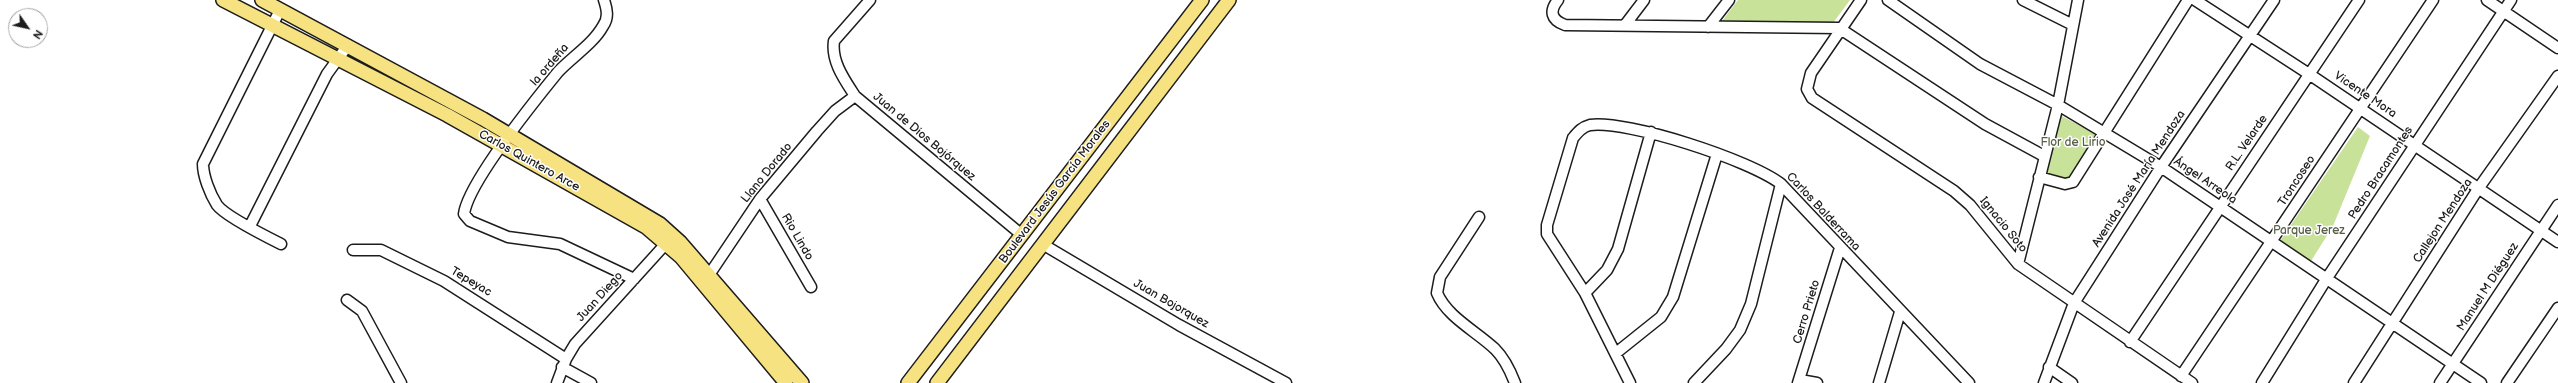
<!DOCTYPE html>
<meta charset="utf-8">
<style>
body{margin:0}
#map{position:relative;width:2558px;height:383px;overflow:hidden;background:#fff;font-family:"Balsamiq Sans",sans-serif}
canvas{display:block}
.north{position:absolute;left:8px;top:8px;width:40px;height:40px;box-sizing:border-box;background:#fff;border:1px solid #a4a4a4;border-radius:50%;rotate:124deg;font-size:11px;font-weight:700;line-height:16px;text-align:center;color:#1c1c1c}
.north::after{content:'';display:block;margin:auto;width:14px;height:18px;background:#1c1c1c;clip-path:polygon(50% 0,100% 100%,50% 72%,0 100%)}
</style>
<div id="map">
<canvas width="2558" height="383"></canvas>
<div class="north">N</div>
</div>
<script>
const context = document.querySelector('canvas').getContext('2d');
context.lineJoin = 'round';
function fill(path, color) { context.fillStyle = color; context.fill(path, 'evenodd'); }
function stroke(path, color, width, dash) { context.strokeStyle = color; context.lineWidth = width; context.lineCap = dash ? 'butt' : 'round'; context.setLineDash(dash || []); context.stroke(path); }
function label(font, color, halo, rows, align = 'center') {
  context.font = font + ' "Balsamiq Sans",sans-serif'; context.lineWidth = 3; context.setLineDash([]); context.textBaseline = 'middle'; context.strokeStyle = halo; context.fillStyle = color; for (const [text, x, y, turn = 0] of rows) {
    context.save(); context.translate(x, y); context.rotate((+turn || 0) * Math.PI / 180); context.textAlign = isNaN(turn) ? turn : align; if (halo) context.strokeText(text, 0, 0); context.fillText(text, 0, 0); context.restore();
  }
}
const green = new Path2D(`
 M 1738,0 L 1850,0 L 1833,23 L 1722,21 Z
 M 2060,115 L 2099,136 L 2071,181 L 2046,172 Z
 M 2358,127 L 2370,136 L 2333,226 L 2311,261 L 2280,241 Z`);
const minor = new Path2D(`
 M 604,0 C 607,9 609,18 603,26 C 593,44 572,57 558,72 C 536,99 468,183 464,214 L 470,221 L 508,237 L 560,244 L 634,279
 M 870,0 L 834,41 C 831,61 844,79 855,96 L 1022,235
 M 1558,0 C 1549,11 1551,20 1565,25 L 1839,28 L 1985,124 L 2044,156
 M 1861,0 L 1811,73 L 1807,89 L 1812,98 L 1954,191 L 1970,205 L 2018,264 L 2192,383
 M 1888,0 L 1980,64 L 2058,105 L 2161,167 L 2481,383
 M 2023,0 L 2073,25
 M 2195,0 L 2309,74 L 2558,242
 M 2487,0 L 2558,48
 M 280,10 L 203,164 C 203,176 210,194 217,205 C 225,216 267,237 281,244
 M 1625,25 L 1644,0
 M 1708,27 L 1729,0
 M 2039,177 L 2065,184 L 2073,182 L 2188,0
 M 760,199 L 811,287
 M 1479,217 L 1440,277 L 1437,293 C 1447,317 1476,331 1495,349 C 1504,358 1510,370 1515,383
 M 250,226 L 327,74 L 348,45
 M 1044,245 L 1179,325 L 1286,383
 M 353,250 L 381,250 L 444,281 L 566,359
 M 2018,264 L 2058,105 L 2078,0
 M 709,275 L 760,199 L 817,131 L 835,111 L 855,96
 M 1585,293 L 1607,270 L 1618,249 L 1651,132
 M 347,300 L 362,311 L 401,383
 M 2130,342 L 2359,0
 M 1616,353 L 1661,317 L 1673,297 L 1717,154
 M 562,367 L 591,383
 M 2049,367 L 2072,383
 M 2181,376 L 2433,0
 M 1800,380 L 1817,383
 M 557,383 L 566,359 L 575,344 L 671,238
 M 1630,383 L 1585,293 L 1547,234 L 1547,225 L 1573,138 C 1578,132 1582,127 1590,125 C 1628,120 1750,160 1781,184 L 1969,383
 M 1694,383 L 1726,349 L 1740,330 L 1751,304 L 1781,184
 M 1798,383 L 1840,248
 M 1879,383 L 1900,312
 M 2044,383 L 2074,303 L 2161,167 L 2274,0
 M 2262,383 L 2327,278 L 2511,0
 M 2354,383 L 2478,189 L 2558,76
 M 2440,383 L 2558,205
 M 2507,383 L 2558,308`);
const major = new Path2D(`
 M 223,0 L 447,115 L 646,227 L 681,257 L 786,383
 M 262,0 L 483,119 L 660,224 L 680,242 L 802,383
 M 908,383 L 1202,0
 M 937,383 L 1229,0`);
const streetNames = [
 ["la ordeña",550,65,-49],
 ["Vicente Mora",2365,95,34],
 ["Juan de Dios Bojórquez",924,137,40],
 ["R.L. Velarde",2247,143,-56],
 ["Carlos Quintero Arce",529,161,29],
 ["Llano Dorado",767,173,-51],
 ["Pedro Bracamontes",2381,173,-57],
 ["Avenida José María Mendoza",2139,179,-57],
 ["Ángel Arreola",2205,181,34],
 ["Troncoseo",2297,181,-57],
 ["Boulevard Jesús García Morales",1055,192,-53],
 ["Carlos Balderrama",1823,212,47],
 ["Callejon Mendoza",2443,221,-57],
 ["Ignacio Soto",2003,225,51],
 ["Rio Lindo",797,237,60],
 ["Tepeyac",471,282,31],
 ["Manuel M Diéguez",2488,287,-57],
 ["Juan Diego",600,297,-48],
 ["Juan Bojorquez",1171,304,30],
 ["Cerro Prieto",1807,312,-73]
];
const parkNames = [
 ["Flor de Lirio",2073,143],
 ["Parque Jerez",2309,231]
];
fill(green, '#c8e299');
stroke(minor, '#1c1c1c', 13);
stroke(major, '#1c1c1c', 16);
stroke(minor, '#fff', 10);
stroke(major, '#f7e281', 13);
label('12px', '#1c1c1c', '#fff', streetNames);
label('12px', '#586148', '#fff', parkNames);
</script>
